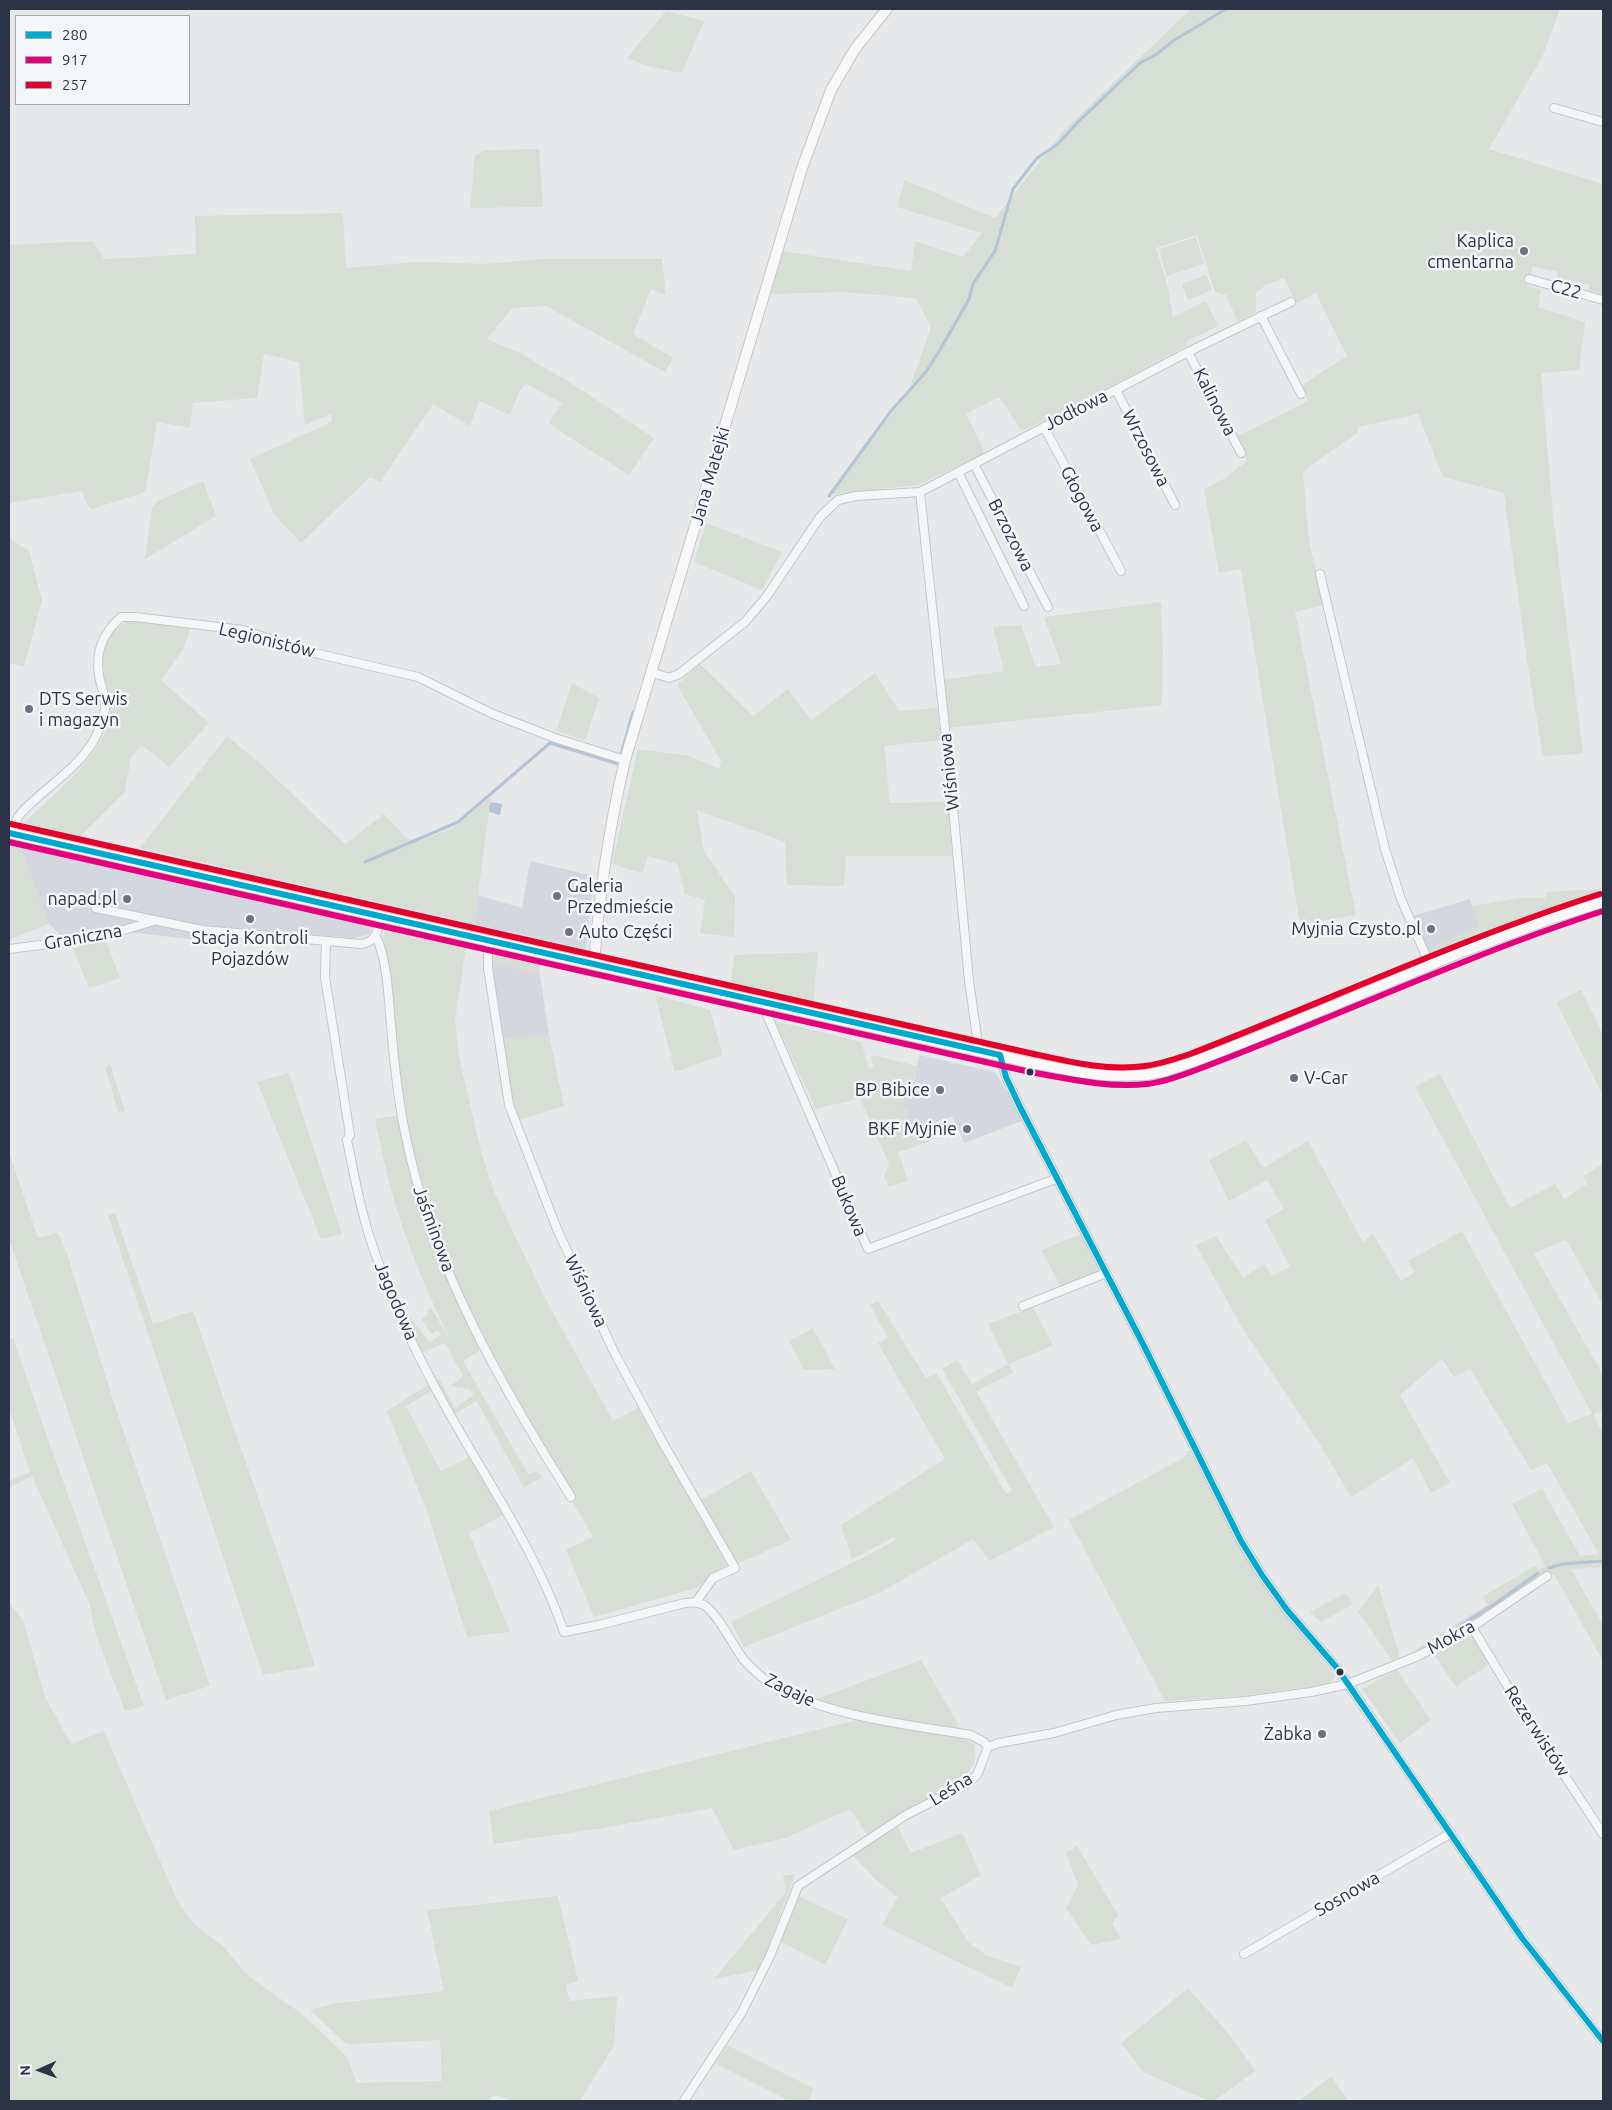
<!DOCTYPE html>
<meta charset="utf-8">
<style>
body{margin:0}
#map{position:relative;width:1612px;height:2110px;overflow:hidden;background:#e6e8ea;font-family:Ubuntu,sans-serif}
canvas{display:block}
.frame{position:absolute;inset:0;border:10px solid #2b3445;pointer-events:none}
.legend{position:absolute;left:15px;top:15px;width:175px;height:90px;box-sizing:border-box;background:#f4f6f9;border:1px solid #a4a8b1;margin:0;padding:6px 9px;list-style:none;font-size:15px;color:#2b3445}
.legend li{display:flex;align-items:center;gap:10px;height:25px}
.legend b{width:25px;border:1px solid #a4a8b1}
.north{position:absolute;left:15px;top:2045px;width:50px;height:50px;-webkit-text-stroke:4px #f4f6f9;paint-order:stroke;rotate:268deg;font-size:14px;font-weight:700;line-height:20px;text-align:center;color:#2b3445}
.north::after{content:'';display:block;margin:auto;width:18px;height:22px;background:#2b3445;clip-path:polygon(50% 0,100% 100%,50% 72%,0 100%)}
</style>
<div id="map">
<canvas width="1612" height="2110"></canvas>
<div class="frame"></div>
<ul class="legend">
<li><b style="height:6px;background:#00a9ce"></b>280</li>
<li><b style="height:6px;background:#e5007d"></b>917</li>
<li><b style="height:6px;background:#e4002b"></b>257</li>
</ul>
<div class="north">N</div>
</div>
<script>
const context = document.querySelector('canvas').getContext('2d');
context.lineJoin = 'round';
function fill(path, color) { context.fillStyle = color; context.fill(path, 'evenodd'); }
function stroke(path, color, width, dash) { context.strokeStyle = color; context.lineWidth = width; context.lineCap = dash ? 'butt' : 'round'; context.setLineDash(dash || []); context.stroke(path); }
function label(font, color, halo, rows, align = 'center') {
  context.font = font + ' Ubuntu,sans-serif'; context.lineWidth = 5; context.setLineDash([]); context.textBaseline = 'middle'; context.strokeStyle = halo; context.fillStyle = color; for (const [text, x, y, turn = 0] of rows) {
    context.save(); context.translate(x, y); context.rotate((+turn || 0) * Math.PI / 180); context.textAlign = isNaN(turn) ? turn : align; if (halo) context.strokeText(text, 0, 0); context.fillText(text, 0, 0); context.restore();
  }
}
const built = new Path2D(`
 M 18,843 L 223,890 L 372,926 L 370,934 L 354,938 L 204,926 L 204,941 L 129,932 L 106,941 L 82,947 L 66,941 L 49,924 Z
 M 530,861 L 594,876 L 586,949 L 474,924 L 478,895 L 522,908 Z
 M 1470,899 L 1479,926 L 1427,951 L 1413,916 Z
 M 491,961 L 540,975 L 549,1035 L 501,1039 Z
 M 919,1055 L 995,1072 L 1024,1120 L 965,1143 L 952,1117 L 904,1131 L 902,1107 L 905,1093 L 912,1094 Z`);
const green = new Path2D(`
 M 1191,9 L 1560,9 L 1543,55 L 1489,149 L 1603,184 L 1603,294 L 1589,290 L 1589,285 L 1558,278 L 1558,272 L 1533,266 L 1527,285 L 1541,290 L 1538,307 L 1585,322 L 1579,370 L 1541,373 L 1553,515 L 1583,754 L 1543,756 L 1527,660 L 1504,493 L 1443,477 L 1418,414 L 1358,427 L 1357,433 L 1303,471 L 1309,542 L 1324,605 L 1295,612 L 1356,915 L 1300,924 L 1241,569 L 1219,573 L 1204,489 L 1225,478 L 1247,461 L 1236,437 L 1308,401 L 1302,385 L 1347,356 L 1316,293 L 1297,303 L 1284,278 L 1265,285 L 1256,293 L 1256,312 L 1238,322 L 1226,295 L 1215,292 L 1197,235 L 1156,248 L 1168,288 L 1173,317 L 1206,301 L 1218,326 L 1185,342 L 1186,346 L 1072,407 L 1022,431 L 999,397 L 966,414 L 985,453 L 918,485 L 837,494 L 829,493 L 907,395 L 931,327 L 916,298 L 844,292 L 770,294 L 782,251 L 911,271 L 915,241 L 963,257 L 982,233 L 897,207 L 905,180 L 995,218 L 1066,128 Z
 M 666,11 L 704,21 L 682,73 L 651,67 L 627,58 Z
 M 539,149 L 543,207 L 470,208 L 475,155 L 486,150 Z
 M 343,213 L 346,268 L 416,262 L 487,264 L 539,259 L 662,259 L 666,295 L 651,289 L 633,334 L 673,358 L 665,372 L 546,306 L 512,308 L 487,339 L 520,353 L 582,390 L 654,438 L 629,475 L 552,426 L 549,422 L 562,403 L 526,384 L 519,392 L 510,415 L 479,401 L 470,426 L 433,404 L 380,482 L 370,477 L 301,543 L 274,514 L 250,459 L 332,422 L 331,414 L 305,425 L 299,362 L 264,354 L 257,398 L 193,403 L 190,428 L 157,422 L 145,492 L 92,509 L 87,505 L 82,491 L 9,503 L 9,245 L 93,241 L 104,259 L 196,254 L 195,216 Z
 M 1196,237 L 1204,264 L 1167,276 L 1159,249 Z
 M 1206,275 L 1212,290 L 1188,300 L 1182,284 Z
 M 203,481 L 216,516 L 145,559 L 152,508 L 158,501 Z
 M 706,523 L 782,552 L 762,590 L 694,562 Z
 M 9,538 L 29,551 L 42,600 L 24,667 L 9,663 Z
 M 1161,602 L 1163,650 L 1162,705 L 948,728 L 942,680 L 1004,671 L 993,627 L 1021,625 L 1036,667 L 1061,664 L 1044,617 Z
 M 128,621 L 191,628 L 183,649 L 161,680 L 209,723 L 169,767 L 142,745 L 131,757 L 125,792 L 80,836 L 24,823 C 53,795 98,760 109,721 C 111,715 109,708 108,702 C 104,670 93,640 128,621 Z
 M 700,664 L 753,716 L 788,689 L 811,720 L 875,673 L 899,711 L 937,708 L 941,740 L 884,746 L 890,803 L 949,802 L 952,856 L 846,856 L 844,886 L 787,885 L 785,842 L 697,810 L 704,851 L 735,897 L 734,937 L 700,933 L 705,900 L 685,894 L 677,864 L 648,856 L 642,873 L 612,864 L 638,749 L 689,756 L 719,769 L 721,761 L 677,685 Z
 M 572,683 L 599,698 L 585,740 L 556,731 Z
 M 227,736 L 262,765 L 345,844 L 384,814 L 406,838 L 417,841 L 452,829 L 491,797 L 474,924 L 140,848 Z
 M 9,841 L 18,843 L 49,924 L 9,940 Z
 M 1603,889 L 1603,894 L 1582,897 L 1482,932 L 1429,954 L 1427,951 L 1479,926 L 1472,906 L 1520,898 L 1545,898 L 1546,892 Z
 M 388,929 L 466,946 L 455,1020 L 459,1057 L 480,1148 L 494,1192 L 547,1302 L 613,1421 L 638,1408 L 727,1564 C 722,1574 708,1577 699,1587 L 594,1617 L 566,1550 L 593,1537 L 572,1501 L 575,1497 C 511,1389 442,1282 413,1158 C 396,1085 395,1010 383,937 L 385,931 Z
 M 106,941 L 120,978 L 89,988 L 73,948 Z
 M 491,952 L 538,961 L 540,975 L 491,961 Z
 M 818,952 L 813,1006 L 731,984 L 734,955 Z
 M 1581,990 L 1603,1035 L 1603,1095 L 1556,1002 Z
 M 655,995 L 710,1010 L 723,1055 L 675,1072 Z
 M 775,1021 L 861,1042 L 869,1068 L 874,1067 L 871,1059 L 873,1055 L 917,1066 L 911,1095 L 905,1094 L 902,1107 L 908,1109 L 904,1131 L 924,1126 L 929,1142 L 898,1152 L 908,1181 L 889,1187 L 884,1176 L 889,1164 L 860,1098 L 816,1109 Z
 M 549,1035 L 564,1106 L 519,1120 L 511,1094 L 501,1039 Z
 M 110,1064 L 125,1111 L 118,1112 L 105,1067 Z
 M 289,1073 L 342,1234 L 321,1239 L 257,1082 Z
 M 1440,1074 L 1510,1208 L 1555,1184 L 1564,1199 L 1587,1184 L 1583,1176 L 1603,1164 L 1603,1305 L 1566,1239 L 1534,1254 L 1603,1375 L 1603,1411 L 1593,1414 L 1603,1433 L 1603,1567 L 1571,1569 L 1603,1625 L 1603,1661 L 1554,1574 L 1494,1615 L 1490,1610 L 1456,1631 L 1451,1627 L 1487,1605 L 1483,1596 L 1535,1566 L 1538,1570 L 1546,1567 L 1512,1504 L 1542,1489 L 1580,1556 L 1599,1554 L 1547,1463 L 1531,1470 L 1470,1369 L 1454,1377 L 1442,1359 L 1400,1395 L 1450,1483 L 1431,1493 L 1413,1458 L 1351,1497 L 1321,1446 L 1244,1331 L 1196,1245 L 1216,1236 L 1243,1278 L 1265,1264 L 1272,1276 L 1290,1267 L 1265,1220 L 1284,1209 L 1267,1180 L 1229,1201 L 1209,1160 L 1246,1140 L 1263,1168 L 1308,1141 L 1363,1242 L 1373,1234 L 1401,1281 L 1415,1272 L 1408,1261 L 1462,1231 L 1568,1423 L 1592,1414 L 1415,1087 Z
 M 399,1115 C 408,1161 419,1207 436,1251 C 448,1282 464,1311 478,1341 L 479,1351 L 463,1361 L 528,1474 L 536,1471 L 542,1477 L 524,1488 L 477,1401 L 453,1415 L 435,1381 L 439,1379 L 455,1408 L 474,1395 L 470,1389 L 451,1386 L 463,1376 L 445,1343 L 422,1353 L 403,1316 L 408,1315 L 429,1342 L 441,1335 L 438,1330 L 431,1334 L 422,1319 L 428,1315 L 427,1310 L 431,1308 L 452,1343 C 432,1302 413,1260 399,1216 C 389,1185 382,1152 375,1119 Z
 M 9,1152 L 38,1238 L 58,1233 L 67,1254 L 114,1403 L 210,1686 L 166,1700 L 9,1239 Z
 M 115,1213 L 153,1324 L 193,1311 L 296,1606 L 315,1666 L 263,1675 L 108,1215 Z
 M 1082,1234 L 1101,1271 L 1062,1288 L 1041,1250 Z
 M 878,1301 L 926,1378 L 937,1374 L 1006,1494 L 1012,1490 L 942,1369 L 957,1360 L 972,1384 L 1008,1364 L 988,1324 L 1033,1307 L 1053,1345 L 1009,1364 L 1013,1373 L 976,1391 L 1054,1527 L 989,1561 L 973,1539 L 881,1592 L 744,1647 L 731,1622 L 869,1555 L 896,1540 L 894,1537 L 852,1559 L 841,1525 L 945,1459 L 878,1343 L 888,1338 L 870,1305 Z
 M 813,1328 L 835,1369 L 804,1370 L 789,1341 Z
 M 13,1338 L 44,1428 L 144,1706 L 125,1711 L 95,1632 L 90,1605 L 32,1476 L 9,1488 L 9,1481 L 30,1472 L 9,1408 L 9,1339 Z
 M 431,1383 L 433,1390 L 406,1406 L 441,1471 L 470,1457 L 503,1515 L 469,1533 L 510,1632 L 467,1637 L 428,1514 L 387,1411 Z
 M 1189,1450 L 1258,1578 L 1335,1676 L 1329,1684 L 1241,1696 L 1165,1701 L 1069,1520 L 1185,1457 Z
 M 751,1471 L 791,1540 L 737,1564 L 700,1501 Z
 M 1378,1585 L 1398,1650 L 1399,1658 L 1392,1660 L 1358,1612 Z
 M 1346,1593 L 1353,1604 L 1321,1622 L 1310,1612 Z
 M 9,1603 L 23,1620 L 45,1697 L 71,1744 L 104,1731 L 177,1900 L 194,1924 L 223,1946 L 247,1975 L 302,2014 L 347,2057 L 357,2083 L 442,2081 L 440,2040 L 350,2044 L 345,2043 L 310,2010 L 332,2004 L 444,1991 L 427,1910 L 558,1896 L 578,1981 L 565,1985 L 570,2001 L 617,1996 L 614,2045 L 580,2101 L 515,2101 L 494,2095 L 487,2101 L 9,2101 Z
 M 1444,1632 L 1447,1636 L 1414,1655 L 1412,1652 Z
 M 1470,1634 L 1478,1642 L 1489,1664 L 1456,1687 L 1433,1653 Z
 M 921,1660 L 962,1731 L 858,1711 L 814,1700 Z
 M 1397,1670 L 1431,1720 L 1400,1743 L 1362,1689 Z
 M 857,1720 L 963,1737 L 974,1745 L 975,1763 L 963,1779 L 868,1836 L 850,1809 L 785,1838 L 734,1850 L 712,1808 L 603,1828 L 494,1844 L 489,1811 Z
 M 898,1827 L 911,1853 L 962,1833 L 981,1875 L 941,1898 L 968,1942 L 986,1955 L 1021,1967 L 1012,1988 L 882,1925 L 898,1897 L 879,1883 L 852,1855 Z
 M 1077,1846 L 1118,1915 L 1112,1924 L 1121,1939 L 1091,1945 L 1066,1908 L 1078,1885 L 1066,1853 Z
 M 795,1874 L 760,1970 L 714,1979 L 786,1892 L 783,1876 Z
 M 798,1896 L 848,1919 L 825,1965 L 780,1941 Z
 M 1188,1988 L 1228,2033 L 1255,2071 L 1214,2101 L 1209,2101 L 1143,2072 L 1121,2043 Z
 M 727,2045 L 813,2088 L 809,2101 L 789,2101 L 715,2063 Z
 M 1331,2076 L 1348,2101 L 1299,2101 Z`);
const water = new Path2D(`
 M 490,802 L 502,804 L 500,815 L 489,812 Z`);
const stream = new Path2D(`
 M 829,496 L 891,411 L 925,373 L 940,350 L 969,299 L 973,284 L 995,251 L 1013,189 L 1037,158 L 1058,144 L 1077,123 L 1140,63 L 1157,54 L 1173,41 L 1226,9
 M 621,754 L 633,712
 M 365,862 L 458,822 L 550,743 L 618,764
 M 1549,1568 L 1562,1564 L 1603,1561
 M 1458,1627 L 1496,1603 L 1538,1573`);
const street = new Path2D(`
 M 1554,108 L 1603,122
 M 1529,279 L 1603,300
 M 1261,316 L 1301,394
 M 1188,352 L 1241,453
 M 1116,390 L 1175,505
 M 1044,427 L 1121,571
 M 974,464 L 1048,607
 M 958,472 L 1024,606
 M 920,492 L 951,785 L 969,981 L 979,1051
 M 1320,574 L 1385,849 L 1401,899 L 1430,965
 M 651,672 L 669,678 L 679,674 L 745,622 L 767,596 L 820,517 L 838,500 L 856,496 L 920,492 L 1188,352 L 1291,302
 M 13,834 C 14,827 16,819 21,813 C 46,786 81,768 97,734 C 102,724 106,712 105,701 C 104,692 100,683 99,675 C 95,651 103,633 121,617 L 135,617 L 243,630 L 306,651 L 418,677 L 493,714 L 555,738 L 625,760
 M 96,908 L 202,930 L 361,944 C 377,942 378,930 380,916
 M 376,936 C 388,964 388,994 391,1025 C 394,1062 398,1100 406,1137 C 432,1266 502,1387 571,1497
 M 488,940 L 488,968 L 509,1105 L 557,1229 L 614,1352 L 663,1443 L 735,1568 L 713,1578 L 696,1602
 M 326,941 L 325,977 L 350,1135 L 347,1140 C 353,1171 359,1202 368,1232 C 387,1293 417,1356 448,1411 C 488,1483 537,1553 564,1632 L 599,1625 L 685,1603 C 692,1602 697,1602 704,1605 C 718,1614 733,1646 744,1660 C 749,1666 757,1673 763,1678 C 812,1715 910,1725 971,1735 L 984,1742 L 988,1747
 M 9,949 L 97,938 L 154,921
 M 768,1004 L 767,1015 L 868,1249 L 1058,1178
 M 1000,1055 L 1006,1077 L 1020,1107 L 1144,1346 L 1241,1541 L 1262,1575 L 1287,1610 L 1337,1668 L 1522,1938 L 1603,2041
 M 1023,1306 L 1106,1273
 M 1472,1627 L 1523,1712 L 1603,1834
 M 988,1747 L 999,1743 L 1054,1733 L 1116,1715 L 1156,1708 L 1246,1701 L 1311,1692 L 1348,1684 L 1418,1656 L 1472,1627 L 1547,1576
 M 1244,1954 L 1451,1833
 M 684,2101 L 742,2012 L 770,1956 L 798,1886 L 906,1815 L 967,1784 L 977,1775 L 988,1747`);
const secondary = new Path2D(`
 M 9,833 L 1032,1063 L 1083,1073 L 1113,1076 L 1146,1075 L 1166,1071 L 1193,1062 L 1248,1041 L 1467,950 L 1550,919 L 1603,902
 M 594,964 C 599,895 609,828 625,760 L 802,168 L 831,90 L 855,49 L 887,9`);
const bus1 = new Path2D(`
 M 9,833 L 1000,1055
 M 1000,1055 L 1006,1077 L 1020,1107 L 1144,1346 L 1241,1541 L 1262,1575 L 1287,1610 L 1337,1668 L 1522,1938 L 1603,2041`);
const bus2 = new Path2D(`
 M 9,842 L 1030,1072 C 1069,1079 1107,1088 1147,1084 C 1164,1082 1180,1076 1196,1070 C 1332,1019 1464,956 1603,911`);
const bus3 = new Path2D(`
 M 11,824 L 1034,1054 C 1070,1062 1108,1071 1145,1066 C 1161,1064 1175,1059 1190,1054 C 1327,1001 1460,939 1600,894`);
const markers = [
 [1524,251,5,"#6c737f"],
 [29,709,5,"#6c737f"],
 [557,896,5,"#6c737f"],
 [127,899,5,"#6c737f"],
 [250,919,5,"#6c737f"],
 [1431,929,5,"#6c737f"],
 [569,932,5,"#6c737f"],
 [1030,1072,4.5,"#2b3445"],
 [1294,1078,5,"#6c737f"],
 [940,1090,5,"#6c737f"],
 [967,1129,5,"#6c737f"],
 [1340,1672,4.5,"#2b3445"],
 [1322,1734,5,"#6c737f"]
];
const poiNames = [
 ["Kaplica",1514,241],
 ["cmentarna",1514,262],
 ["DTS Serwis",39,699,"left"],
 ["i magazyn",39,720,"left"],
 ["Galeria",567,886,"left"],
 ["Przedmieście",567,907,"left"],
 ["napad.pl",117,899],
 ["Myjnia Czysto.pl",1421,929],
 ["Auto Części",579,932,"left"],
 ["Stacja Kontroli",250,938,"center"],
 ["Pojazdów",250,959,"center"],
 ["V-Car",1304,1078,"left"],
 ["BP Bibice",930,1090],
 ["BKF Myjnie",957,1129],
 ["Żabka",1312,1734]
];
const streetNames = [
 ["C22",1566,289,16],
 ["Kalinowa",1215,402,63],
 ["Jodłowa",1076,410,-27],
 ["Wrzosowa",1146,448,63],
 ["Jana Matejki",710,476,-74],
 ["Głogowa",1082,499,62],
 ["Brzozowa",1011,535,63],
 ["Legionistów",267,640,14],
 ["Wiśniowa",949,772,-96],
 ["Graniczna",83,937,-10],
 ["Bukowa",849,1206,67],
 ["Jaśminowa",434,1229,70],
 ["Wiśniowa",586,1291,65],
 ["Jagodowa",396,1301,67],
 ["Mokra",1451,1637,-29],
 ["Zagaje",790,1690,26],
 ["Rezerwistów",1537,1731,57],
 ["Leśna",951,1789,-32],
 ["Sosnowa",1347,1894,-30]
];
fill(built, '#d4d7dd');
fill(green, '#d6ded6');
fill(water, '#b4c4d5');
stroke(stream, '#b4c4d5', 3);
stroke(street, '#c4c6c8', 10);
stroke(secondary, '#c4c6c8', 12);
stroke(street, '#f5f6f7', 8);
stroke(secondary, '#f8f8f8', 10);
stroke(bus1, '#00a9ce', 6);
stroke(bus2, '#e5007d', 6);
stroke(bus3, '#e4002b', 6);
for (const [x, y, r, color] of markers) { const dot = new Path2D(); dot.arc(x, y, r, 0, 2 * Math.PI); context.fillStyle = color; context.fill(dot); stroke(dot, '#f4f6f9', 2); }
label('18px', '#2b3445', '#f4f6f9', poiNames, 'right');
label('18px', '#2b3445', '#f4f6f9', streetNames);
</script>
